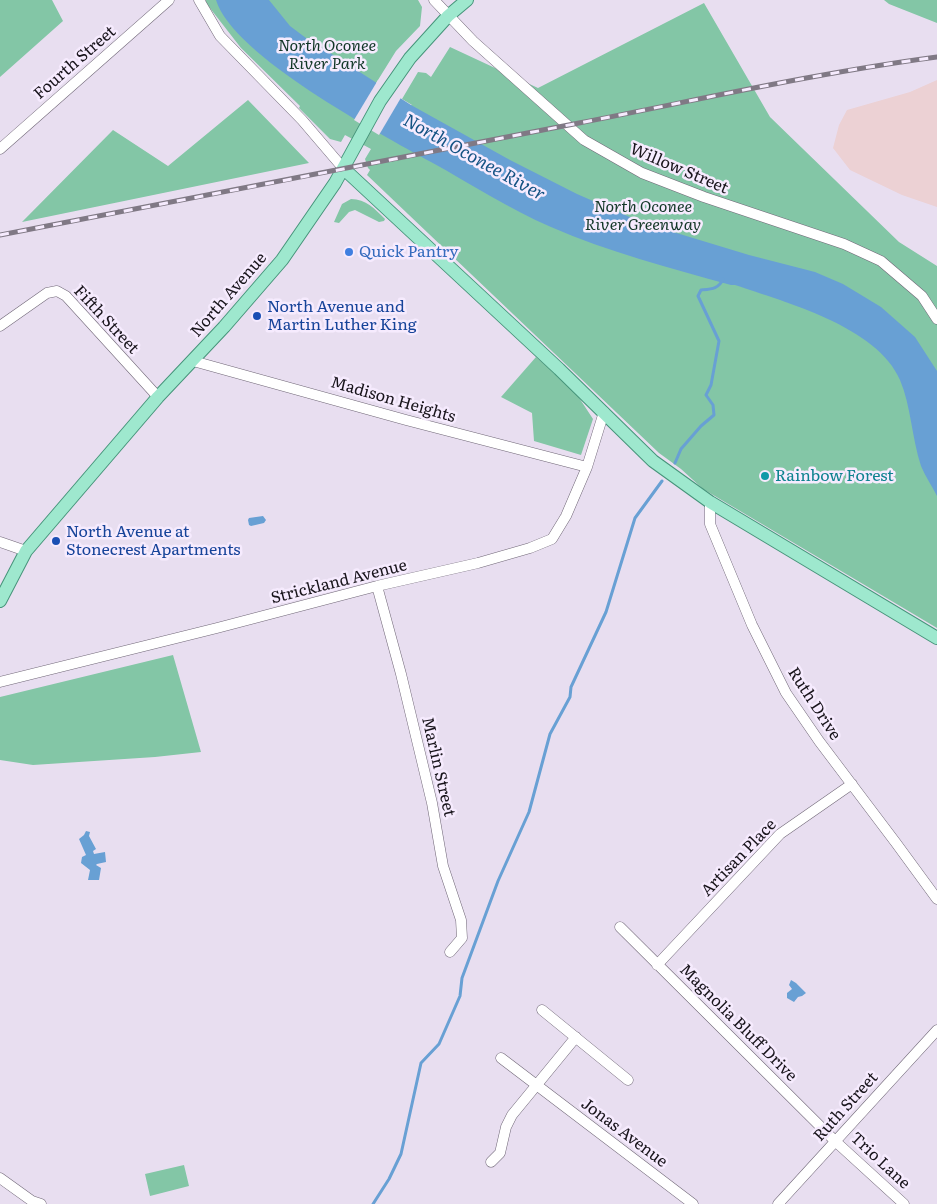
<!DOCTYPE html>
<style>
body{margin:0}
canvas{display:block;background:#e8def0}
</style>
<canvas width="937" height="1204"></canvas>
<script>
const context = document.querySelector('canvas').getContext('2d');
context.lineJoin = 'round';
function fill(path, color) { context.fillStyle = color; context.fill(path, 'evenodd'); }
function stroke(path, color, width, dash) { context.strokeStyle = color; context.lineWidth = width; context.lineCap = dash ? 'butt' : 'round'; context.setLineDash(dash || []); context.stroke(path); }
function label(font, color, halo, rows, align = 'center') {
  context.font = font + ' Literata,serif'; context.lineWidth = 5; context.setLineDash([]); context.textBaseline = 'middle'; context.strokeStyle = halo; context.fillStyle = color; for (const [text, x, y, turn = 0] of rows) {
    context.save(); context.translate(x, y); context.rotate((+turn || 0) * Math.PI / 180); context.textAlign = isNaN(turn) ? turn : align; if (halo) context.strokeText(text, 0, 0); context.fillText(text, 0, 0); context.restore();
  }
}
const industrial = new Path2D(`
 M 937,80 L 937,207 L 902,195 L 850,170 L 833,148 L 839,125 L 847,110 L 910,92 Z`);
const green = new Path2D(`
 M 0,0 L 52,0 L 63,21 L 0,77 Z
 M 206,0 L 418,0 L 422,7 L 420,26 L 396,51 L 355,117 L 412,105 L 402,99 L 418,72 L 426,73 L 431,77 L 450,47 L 538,88 L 704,3 L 770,117 L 899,242 L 937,266 L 937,628 L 703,489 L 681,469 L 659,453 L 367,175 L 370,170 L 368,168 L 365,159 L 371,149 L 345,135 L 341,142 L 330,139 L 299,108 L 300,106 L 241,48 L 206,3 Z
 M 884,0 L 937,0 L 937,23 L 889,4 Z
 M 248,100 L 309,163 L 22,222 L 113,130 L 168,166 Z
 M 351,199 C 366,199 375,209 385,219 L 384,221 L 379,222 L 355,210 L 349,212 L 339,223 L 334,222 L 342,204 Z
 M 536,357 L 574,390 L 593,419 L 581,455 L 534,441 L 532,413 L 501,397 Z
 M 173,655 L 201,752 L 155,757 L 33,765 L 0,760 L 0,697 Z
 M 184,1165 L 189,1186 L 150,1196 L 145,1174 Z`);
const water = new Path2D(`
 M 216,0 L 269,0 L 290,26 L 314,44 L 327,51 L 411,105 L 510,160 L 577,194 L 632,218 L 660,228 L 749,255 L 815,272 L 843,284 L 881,307 L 915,337 L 937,371 L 937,496 C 932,486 925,476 921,466 C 912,439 911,406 900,380 C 878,327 785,302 735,285 L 731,285 C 670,268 608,252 551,227 C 509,209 471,184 431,162 C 379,133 233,56 216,0 Z
 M 263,516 L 266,520 L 264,523 L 251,526 L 249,525 L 248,520 L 249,518 Z
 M 86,831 L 90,832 L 89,836 L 96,849 L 93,851 L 94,854 L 105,852 L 106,862 L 97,864 L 96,865 L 101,868 L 99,880 L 88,880 L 90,870 L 81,863 L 82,857 L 86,855 L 79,839 L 84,835 Z
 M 791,980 L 796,983 L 806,993 L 802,996 L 798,997 L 794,1002 L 787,998 L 787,993 L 792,989 L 789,985 Z`);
const pier = new Path2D(`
 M 378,80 L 402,96 L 379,135 L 354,120 Z`);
const stream = new Path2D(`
 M 675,463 L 681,449 L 701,426 L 714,415 L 713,405 L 706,395 L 711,385 L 719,341 L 698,296 L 701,290 C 711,289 719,289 723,279
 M 373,1204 L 389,1179 L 401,1154 L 421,1063 L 439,1044 L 460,996 L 462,978 L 498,881 L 529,812 L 550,734 L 570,697 L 571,687 L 606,612 L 635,518 L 662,481`);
const minor = new Path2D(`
 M 199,0 L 220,36 L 302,120 L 343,168
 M 434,0 L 473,41 L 584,140 L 642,173 L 704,197 L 844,244 L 881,261 L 922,296 L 937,319
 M 0,149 L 169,0
 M 0,326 L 47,293 L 57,291 L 66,296 L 158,397
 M 193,361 L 406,420 L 587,467
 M 710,502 L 710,524 L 752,625 L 786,693 L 819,741 L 896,843 L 937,899
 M 0,542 L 26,551
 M 377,586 L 401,674 L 432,803 L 443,866 L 461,920 L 462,938 L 450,952
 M 0,682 L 217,628 L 377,586 L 478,563 L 530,548 L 552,539 L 566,516 L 587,467 L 604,412
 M 620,927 L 835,1141 L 904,1204
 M 657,965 L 780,834 L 852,784
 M 542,1010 L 628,1080
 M 501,1058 L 693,1204
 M 491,1162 L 500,1153 L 506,1127 L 512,1115 L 576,1037
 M 0,1178 L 32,1201 L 41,1204
 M 778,1204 L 937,1030`);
const major = new Path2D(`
 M 343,168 L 559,369 L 653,461 L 710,502 L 937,638
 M 0,601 L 26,551 L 158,397 L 224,327 L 282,260 L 335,183 L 380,101 L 410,58 L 448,16 L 467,0`);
const rail = new Path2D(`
 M 0,235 C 193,198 386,161 579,123 C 698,100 816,73 937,57`);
const markers = [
 [349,252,5,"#3f7fe0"],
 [257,316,5,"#1a4fb4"],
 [765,476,5,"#0f9aa8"],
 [56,541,5,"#1a4fb4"]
];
const parkNames = [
 ["North Oconee",327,46],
 ["River Park",327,64],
 ["North Oconee",643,207],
 ["River Greenway",643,225]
];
const streetNames = [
 ["Fourth Street",75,63,-41],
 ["Willow Street",679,169,23],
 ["North Avenue",229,295,-49],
 ["Fifth Street",106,320,47],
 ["Madison Heights",393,400,16],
 ["Strickland Avenue",339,582,-14],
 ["Ruth Drive",814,704,57],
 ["Marlin Street",438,767,77],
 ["Artisan Place",739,858,-46],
 ["Magnolia Bluff Drive",738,1023,45],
 ["Ruth Street",846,1107,-48],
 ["Jonas Avenue",624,1133,37],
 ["Trio Lane",880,1161,43]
];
const shopNames = [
 ["Quick Pantry",359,252]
];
const transitNames = [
 ["North Avenue and",267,307],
 ["Martin Luther King",267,325],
 ["North Avenue at",66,532],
 ["Stonecrest Apartments",66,550]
];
const cultureNames = [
 ["Rainbow Forest",775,476]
];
const waterNames = [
 ["North Oconee River",474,158,29]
];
fill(industrial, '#ecd1d4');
fill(green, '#83c6a6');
fill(water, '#68a0d4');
fill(pier, '#e8def0');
stroke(stream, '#68a0d4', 3);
stroke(minor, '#716878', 11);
stroke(major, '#46947a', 14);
stroke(minor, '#fff', 10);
stroke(major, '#9ee8ce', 12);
stroke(rail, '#807985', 5);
stroke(rail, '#f6ebfe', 3, [9]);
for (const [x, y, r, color] of markers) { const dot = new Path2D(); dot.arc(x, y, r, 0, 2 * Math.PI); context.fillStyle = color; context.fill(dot); stroke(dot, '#f6ebfe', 2); }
label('italic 16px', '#113626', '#f6ebfe', parkNames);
label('16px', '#18141b', '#f6ebfe', streetNames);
label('16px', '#366cbe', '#f6ebfe', shopNames, 'left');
label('16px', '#164399', '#f6ebfe', transitNames, 'left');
label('16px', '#0d838f', '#f6ebfe', cultureNames, 'left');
label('italic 18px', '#155384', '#f6ebfe', waterNames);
</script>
